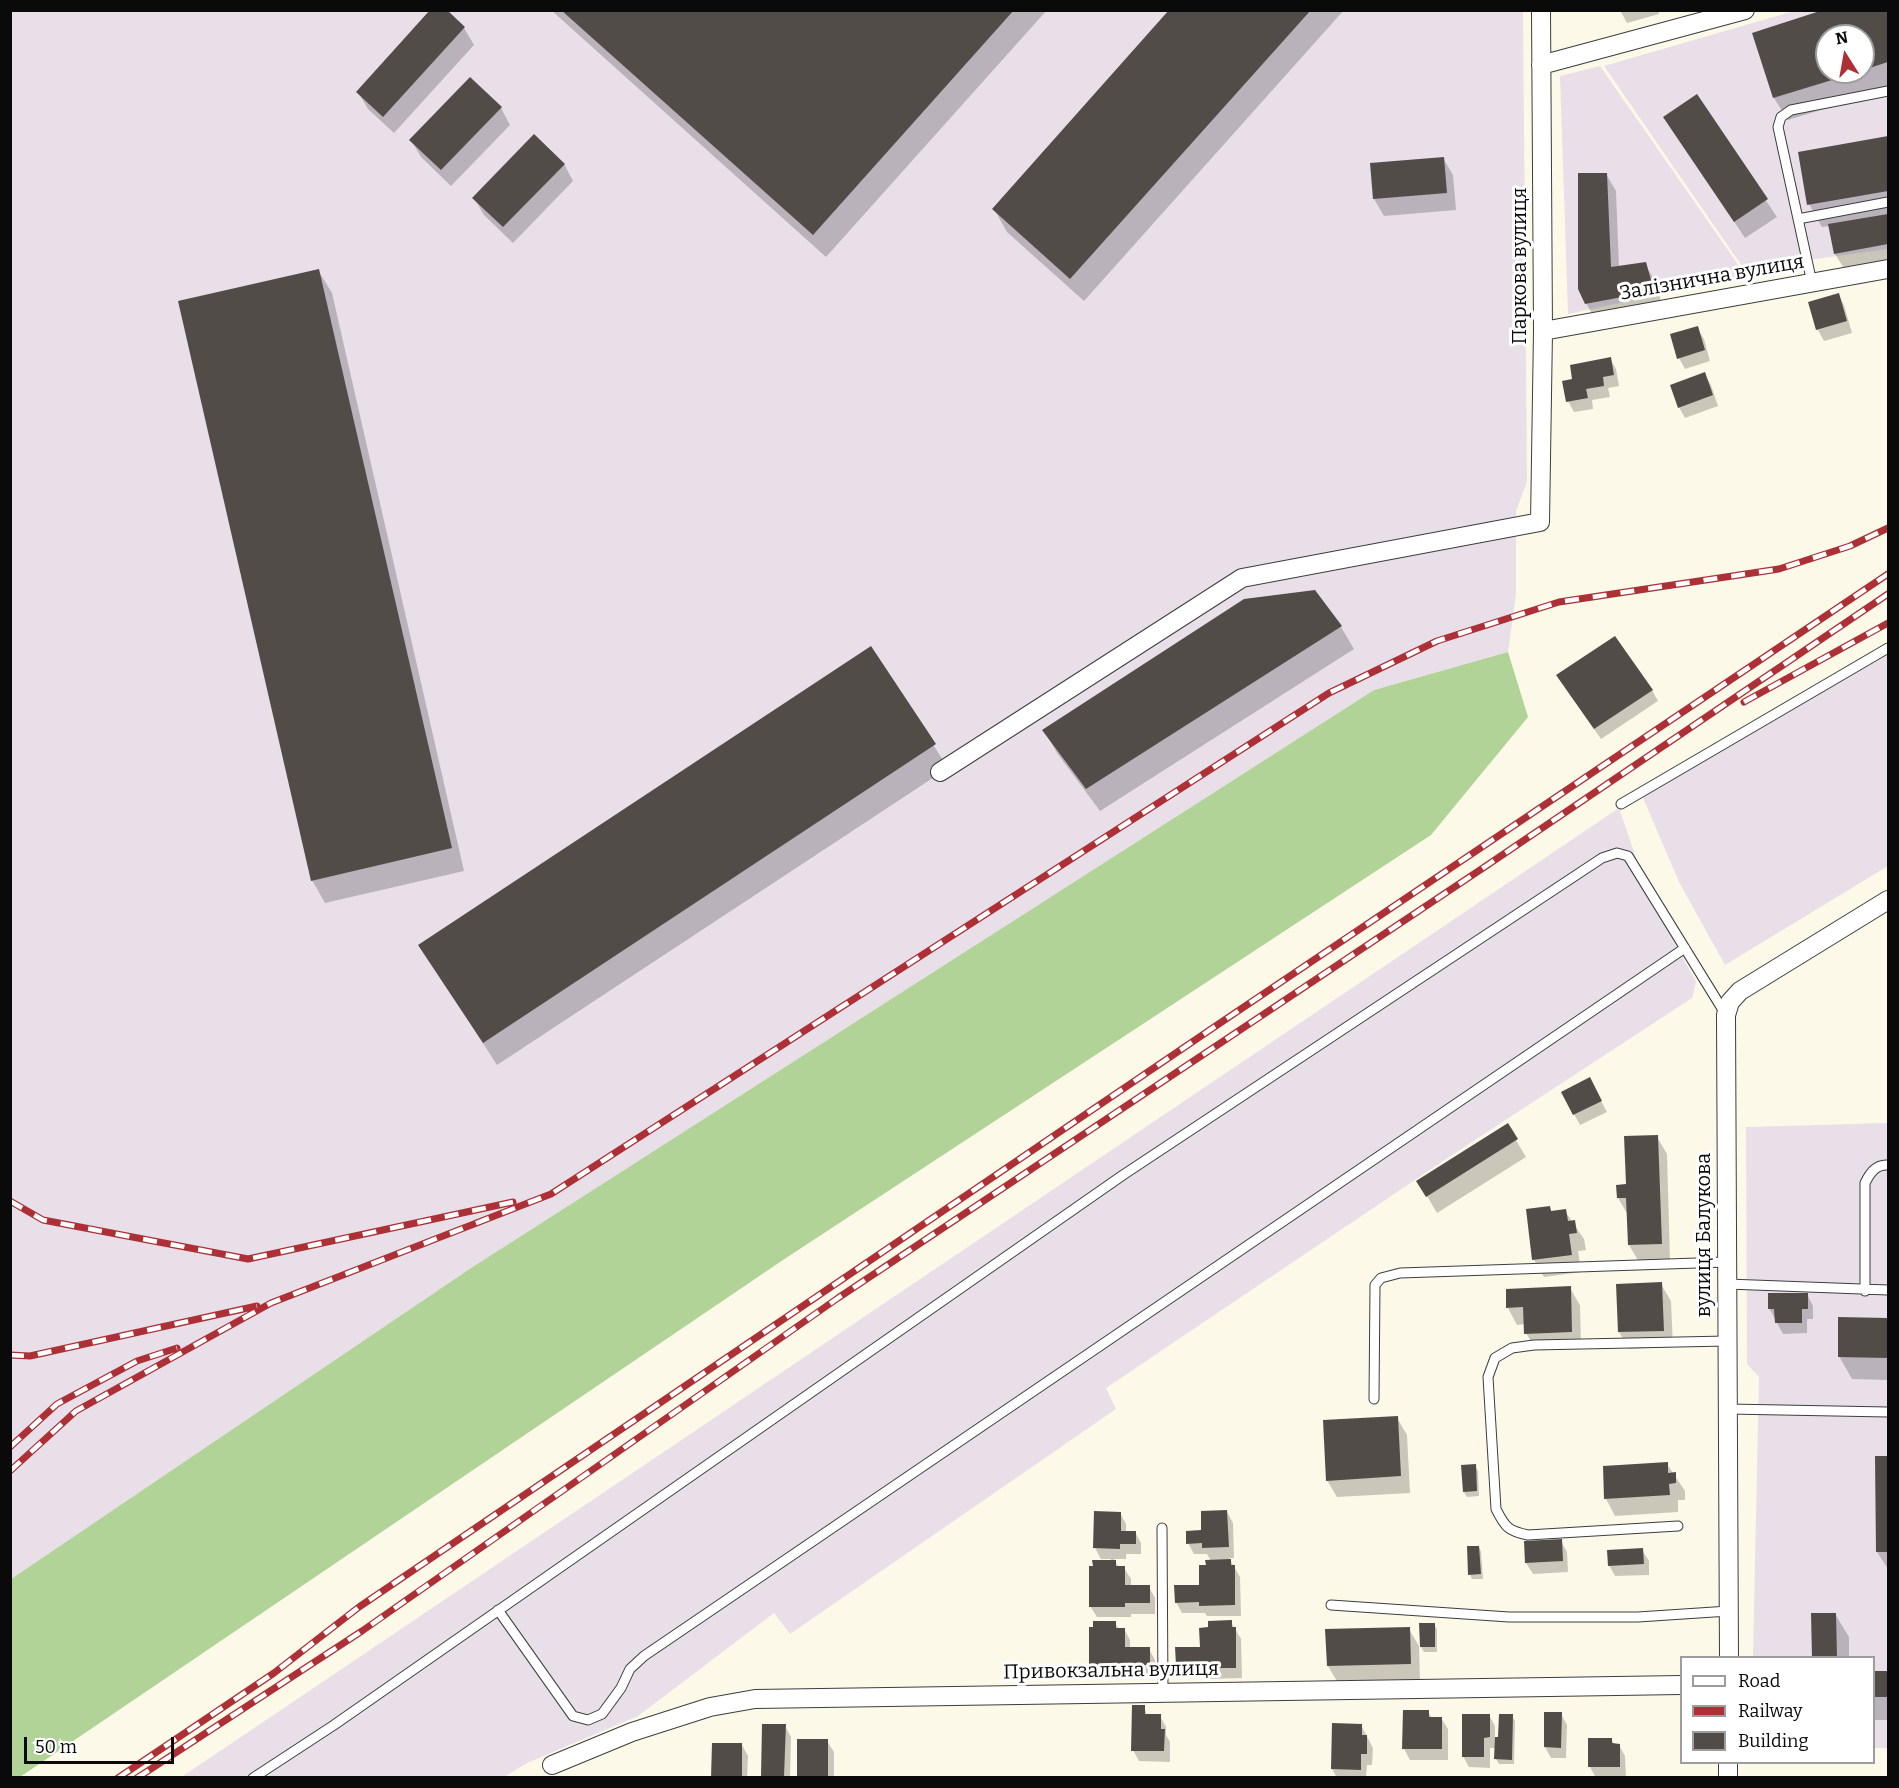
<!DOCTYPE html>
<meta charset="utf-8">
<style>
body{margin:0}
#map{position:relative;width:1899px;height:1788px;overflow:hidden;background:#fdf9e9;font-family:Bitter,serif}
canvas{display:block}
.frame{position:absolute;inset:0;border:12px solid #0a0a0a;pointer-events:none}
.legend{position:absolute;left:1680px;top:1656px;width:195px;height:108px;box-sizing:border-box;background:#fff;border:2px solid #9d9d9d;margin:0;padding:8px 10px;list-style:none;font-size:18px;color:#0a0a0a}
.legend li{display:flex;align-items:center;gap:12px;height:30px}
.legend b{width:30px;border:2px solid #9d9d9d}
.north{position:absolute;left:1815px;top:24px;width:60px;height:60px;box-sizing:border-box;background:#fff;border:2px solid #9d9d9d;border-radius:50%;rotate:349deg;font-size:16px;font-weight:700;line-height:24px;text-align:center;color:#0a0a0a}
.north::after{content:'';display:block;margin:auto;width:21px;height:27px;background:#ad3036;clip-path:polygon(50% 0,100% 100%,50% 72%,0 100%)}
.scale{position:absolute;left:24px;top:1737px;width:150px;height:27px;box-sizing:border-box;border:3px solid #0a0a0a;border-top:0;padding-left:8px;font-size:18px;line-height:21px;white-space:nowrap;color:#0a0a0a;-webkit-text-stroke:4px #fff;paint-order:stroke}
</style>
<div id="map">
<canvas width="1899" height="1788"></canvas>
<div class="frame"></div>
<ul class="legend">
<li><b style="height:8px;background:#fff"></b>Road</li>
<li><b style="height:8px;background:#ad3036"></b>Railway</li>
<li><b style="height:16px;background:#524c48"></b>Building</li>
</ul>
<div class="north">N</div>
<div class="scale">50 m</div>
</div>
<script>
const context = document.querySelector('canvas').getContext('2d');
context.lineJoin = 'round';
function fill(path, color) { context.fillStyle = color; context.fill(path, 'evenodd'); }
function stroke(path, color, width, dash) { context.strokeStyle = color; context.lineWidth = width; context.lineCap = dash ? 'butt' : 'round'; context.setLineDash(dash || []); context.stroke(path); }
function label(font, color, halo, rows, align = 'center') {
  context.font = font + ' Bitter,serif'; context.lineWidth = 6; context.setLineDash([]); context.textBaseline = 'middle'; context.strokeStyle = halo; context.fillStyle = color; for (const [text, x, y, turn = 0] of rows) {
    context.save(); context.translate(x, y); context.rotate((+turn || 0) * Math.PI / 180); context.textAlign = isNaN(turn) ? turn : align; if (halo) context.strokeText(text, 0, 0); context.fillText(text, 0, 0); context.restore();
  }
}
const industrial = new Path2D(`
 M 10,11 L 1523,11 L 1527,482 L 1516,511 L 1516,594 L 1508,652 L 1374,690 L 471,1268 L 11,1579 Z
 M 1794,11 L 1888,11 L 1888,249 L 1744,269 L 1604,66 ZM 1827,36 L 1863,36 L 1863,72 L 1827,72 Z
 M 1600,66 L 1746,276 L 1568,314 L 1560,76 Z
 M 1888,654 L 1888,866 L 1725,965 L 1679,882 L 1641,793 Z
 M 1619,808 L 1648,893 L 1696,982 L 1692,998 L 1449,1157 L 1106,1388 L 1116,1409 L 790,1634 L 774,1613 L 638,1716 L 527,1763 L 504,1777 L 180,1778 Z
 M 1888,1123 L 1888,1748 L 1874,1748 L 1874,1658 L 1753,1657 L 1759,1377 L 1747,1364 L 1746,1127 Z`);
const forest = new Path2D(`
 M 1508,652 L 1528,717 L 1431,835 L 783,1260 L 20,1777 L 11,1777 L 11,1579 L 471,1268 L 1374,690 Z`);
const shadow = new Path2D(`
 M 445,10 L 464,28 L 474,45 L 394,133 L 368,109 L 358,92 Z
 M 551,10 L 1047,10 L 826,257 Z
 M 1171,10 L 1344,10 L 1084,301 L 1007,232 L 994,209 Z
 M 1620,10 L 1658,10 L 1659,14 L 1627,23 Z
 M 1828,10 L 1888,10 L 1888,89 L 1788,120 L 1774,98 L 1754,34 ZM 1827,36 L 1863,36 L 1863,72 L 1827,72 Z
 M 471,79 L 501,108 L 510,125 L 451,186 L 421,157 L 411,140 Z
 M 1696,96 L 1777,217 L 1745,238 L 1665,117 Z
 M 1888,137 L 1888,263 L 1845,270 L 1835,254 L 1830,226 L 1822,227 L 1809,204 L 1800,153 Z
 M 1443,158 L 1453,175 L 1456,210 L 1384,216 L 1374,199 Z
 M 564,164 L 573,181 L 513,243 L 484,215 L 474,198 Z
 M 1606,174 L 1616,191 L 1619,268 L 1645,264 L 1655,281 L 1663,308 L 1596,321 L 1586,303 Z
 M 318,270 L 332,293 L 464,871 L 325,903 L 312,880 Z
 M 1838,294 L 1844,305 L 1852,333 L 1824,341 L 1818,330 L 1810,303 Z
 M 1697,328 L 1704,339 L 1710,361 L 1685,369 L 1679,358 Z
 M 1610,359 L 1616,369 L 1619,386 L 1608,388 L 1610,397 L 1592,400 L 1593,409 L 1574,412 L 1568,401 L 1574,380 Z
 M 1704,374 L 1711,385 L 1718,406 L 1685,418 L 1679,407 Z
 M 1341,627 L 1354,649 L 1100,811 L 1057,753 L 1044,730 Z
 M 871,648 L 948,768 L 497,1065 L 420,945 Z
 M 1564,686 L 1652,690 L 1658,701 L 1601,739 Z
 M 1595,1090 L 1607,1112 L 1580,1125 L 1574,1114 Z
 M 1507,1125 L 1526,1157 L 1437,1213 L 1418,1181 Z
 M 1657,1137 L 1667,1154 L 1670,1261 L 1639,1262 L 1629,1245 L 1628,1215 L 1618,1198 L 1618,1186 L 1627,1186 Z
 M 1549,1207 L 1552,1213 L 1565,1211 L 1584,1239 L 1586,1250 L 1578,1251 L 1581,1272 L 1544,1277 L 1534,1260 Z
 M 1661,1284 L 1671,1301 L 1673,1347 L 1629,1349 L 1619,1332 Z
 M 1570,1288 L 1580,1305 L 1581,1349 L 1536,1350 L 1526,1333 L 1526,1324 L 1517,1325 L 1508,1308 Z
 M 1807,1294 L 1813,1306 L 1813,1319 L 1807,1319 L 1807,1333 L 1783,1334 L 1769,1308 Z
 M 1840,1318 L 1888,1319 L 1888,1380 L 1852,1379 L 1839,1356 Z
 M 1397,1418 L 1407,1435 L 1410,1493 L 1337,1497 L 1327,1480 Z
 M 1876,1458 L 1888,1458 L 1888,1569 L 1877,1552 Z
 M 1667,1464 L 1685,1491 L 1685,1500 L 1678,1500 L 1678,1512 L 1615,1516 L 1606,1499 Z
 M 1475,1466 L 1478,1471 L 1479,1496 L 1467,1497 L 1464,1492 Z
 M 1227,1512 L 1233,1523 L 1234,1558 L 1229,1558 L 1240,1577 L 1241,1616 L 1207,1616 L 1205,1613 L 1182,1613 L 1176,1602 L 1200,1586 L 1207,1566 L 1211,1561 L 1207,1554 L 1194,1554 L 1188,1543 Z
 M 1120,1513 L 1126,1524 L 1126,1532 L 1135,1532 L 1141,1543 L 1141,1554 L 1126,1554 L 1126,1559 L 1114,1559 L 1119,1568 L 1124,1568 L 1131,1579 L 1131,1587 L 1149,1587 L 1155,1598 L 1155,1614 L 1131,1614 L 1131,1617 L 1097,1617 L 1090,1606 L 1111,1562 L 1111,1559 L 1101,1559 L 1095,1548 Z
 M 1561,1541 L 1567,1552 L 1568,1572 L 1533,1574 L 1526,1563 Z
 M 1479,1547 L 1481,1552 L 1483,1579 L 1472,1579 L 1470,1574 Z
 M 1642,1550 L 1649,1561 L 1649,1575 L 1615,1576 L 1609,1565 Z
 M 1835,1614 L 1849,1637 L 1849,1658 L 1813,1658 Z
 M 1231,1622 L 1241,1639 L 1242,1678 L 1208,1679 L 1206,1676 L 1183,1676 L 1177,1665 L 1201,1649 Z
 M 1115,1623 L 1119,1629 L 1124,1629 L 1130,1640 L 1130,1649 L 1149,1649 L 1155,1660 L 1155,1676 L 1130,1676 L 1130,1679 L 1096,1679 L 1090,1668 Z
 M 1434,1624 L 1437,1629 L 1437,1652 L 1424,1652 L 1421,1647 Z
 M 1409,1629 L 1419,1646 L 1420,1681 L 1338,1683 L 1328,1666 L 1327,1631 Z
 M 1874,1672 L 1888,1672 L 1888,1720 L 1874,1720 Z
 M 1144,1706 L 1147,1716 L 1160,1716 L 1166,1727 L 1166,1735 L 1170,1742 L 1170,1762 L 1139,1761 L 1133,1750 Z
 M 1428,1712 L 1432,1718 L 1441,1718 L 1448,1729 L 1448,1760 L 1410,1760 L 1404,1749 Z
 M 1561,1714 L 1567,1725 L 1566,1758 L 1551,1758 L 1545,1747 Z
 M 1489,1715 L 1495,1726 L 1495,1738 L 1500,1738 L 1512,1716 L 1515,1721 L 1514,1764 L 1499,1764 L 1496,1759 L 1496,1748 L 1490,1748 L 1490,1768 L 1469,1767 L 1463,1756 Z
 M 1361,1725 L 1373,1748 L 1372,1765 L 1367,1765 L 1366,1778 L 1337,1778 L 1332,1769 Z
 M 785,1726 L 791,1737 L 790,1778 L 763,1778 Z
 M 1589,1739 L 1611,1739 L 1615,1745 L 1619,1745 L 1625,1756 L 1626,1778 L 1596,1778 L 1590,1767 Z
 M 827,1741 L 834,1752 L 834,1778 L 798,1778 Z
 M 742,1745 L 748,1756 L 747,1778 L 712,1778 Z`);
const building = new Path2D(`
 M 430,10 L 447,10 L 465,27 L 383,117 L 356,92 Z
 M 561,10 L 1014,10 L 813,235 Z
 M 1169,10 L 1311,10 L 1070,279 L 992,209 Z
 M 1823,10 L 1888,10 L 1888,62 L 1863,70 L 1863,36 L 1827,36 L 1827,72 L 1855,73 L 1773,98 L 1752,33 Z
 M 470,77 L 502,107 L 441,170 L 409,140 Z
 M 1697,94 L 1768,199 L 1734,222 L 1663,117 Z
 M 534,134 L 565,164 L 503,227 L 472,198 Z
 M 1888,136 L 1888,191 L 1807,205 L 1798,152 Z
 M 1444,157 L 1447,193 L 1373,199 L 1370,163 Z
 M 1578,173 L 1607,173 L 1611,267 L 1646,262 L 1654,291 L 1585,304 L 1578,289 Z
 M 1888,214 L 1888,244 L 1834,254 L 1828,224 Z
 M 319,269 L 452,848 L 311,881 L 178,301 Z
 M 1839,293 L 1847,321 L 1816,330 L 1808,302 Z
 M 1698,326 L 1705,350 L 1677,359 L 1670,334 Z
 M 1611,357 L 1614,375 L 1603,377 L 1604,386 L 1586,389 L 1588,398 L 1566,402 L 1562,381 L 1572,379 L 1570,365 Z
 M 1705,372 L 1713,395 L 1678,408 L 1670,385 Z
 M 1315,590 L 1342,626 L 1086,789 L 1042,730 L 1244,599 Z
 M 1615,636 L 1653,690 L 1594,729 L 1556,675 Z
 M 871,646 L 936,744 L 483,1043 L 418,945 Z
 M 1590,1077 L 1602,1101 L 1573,1115 L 1561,1092 Z
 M 1508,1123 L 1518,1139 L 1426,1197 L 1416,1181 Z
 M 1658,1135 L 1662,1244 L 1628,1245 L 1626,1198 L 1617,1198 L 1616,1185 L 1626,1184 L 1624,1136 Z
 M 1550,1206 L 1551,1211 L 1566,1209 L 1568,1221 L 1575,1220 L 1577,1233 L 1569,1234 L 1572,1255 L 1532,1260 L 1526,1209 Z
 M 1662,1282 L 1664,1331 L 1618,1332 L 1616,1284 Z
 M 1571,1286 L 1572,1332 L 1524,1334 L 1523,1307 L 1506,1308 L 1506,1289 Z
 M 1768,1293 L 1808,1293 L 1808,1309 L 1802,1309 L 1802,1323 L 1775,1323 L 1774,1309 L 1768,1309 Z
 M 1838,1317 L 1888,1318 L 1888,1358 L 1838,1357 Z
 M 1398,1416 L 1401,1476 L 1326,1481 L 1323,1420 Z
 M 1875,1456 L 1888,1456 L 1888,1552 L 1876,1552 Z
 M 1668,1462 L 1668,1473 L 1676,1472 L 1676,1483 L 1669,1484 L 1670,1495 L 1604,1499 L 1603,1466 Z
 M 1476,1464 L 1477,1491 L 1463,1492 L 1461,1465 Z
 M 1227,1510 L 1229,1547 L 1202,1548 L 1202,1543 L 1186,1544 L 1186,1531 L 1201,1530 L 1201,1511 Z
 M 1094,1511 L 1121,1512 L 1121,1531 L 1136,1531 L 1136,1544 L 1120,1544 L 1120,1549 L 1093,1548 Z
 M 1562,1539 L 1563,1561 L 1525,1563 L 1524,1541 Z
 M 1467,1546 L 1479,1546 L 1481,1574 L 1468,1575 Z
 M 1643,1548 L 1644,1564 L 1608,1566 L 1607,1550 Z
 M 1231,1559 L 1231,1565 L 1235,1565 L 1235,1605 L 1199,1606 L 1199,1602 L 1175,1603 L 1174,1585 L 1199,1585 L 1199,1565 L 1206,1565 L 1205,1560 Z
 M 1092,1560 L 1116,1560 L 1116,1566 L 1125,1566 L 1125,1585 L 1150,1585 L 1150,1603 L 1125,1603 L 1125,1607 L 1089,1607 L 1089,1566 L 1093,1566 Z
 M 1811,1613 L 1836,1613 L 1837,1658 L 1812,1658 Z
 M 1232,1620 L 1232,1627 L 1236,1627 L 1236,1668 L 1200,1668 L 1200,1665 L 1176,1665 L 1175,1647 L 1200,1647 L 1199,1628 L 1208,1627 L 1208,1621 Z
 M 1093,1621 L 1116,1621 L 1116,1628 L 1125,1628 L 1125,1647 L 1150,1647 L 1150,1665 L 1124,1665 L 1124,1668 L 1089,1668 L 1089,1627 L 1093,1627 Z
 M 1419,1623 L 1435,1623 L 1435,1647 L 1420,1647 Z
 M 1410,1627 L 1411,1664 L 1327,1666 L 1325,1629 Z
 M 1874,1671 L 1888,1671 L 1888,1697 L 1874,1697 Z
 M 1132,1705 L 1145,1705 L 1145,1714 L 1161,1714 L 1161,1729 L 1165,1729 L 1164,1751 L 1131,1751 Z
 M 1403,1710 L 1429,1710 L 1429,1717 L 1442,1717 L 1442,1749 L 1402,1749 Z
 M 1544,1712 L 1562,1712 L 1561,1748 L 1544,1747 Z
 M 1462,1714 L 1490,1714 L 1490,1737 L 1484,1738 L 1484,1757 L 1462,1757 Z
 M 1499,1714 L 1513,1714 L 1512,1760 L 1494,1759 L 1495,1737 L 1498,1737 Z
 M 1332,1723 L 1362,1724 L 1362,1735 L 1367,1735 L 1367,1754 L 1361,1754 L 1361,1770 L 1331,1769 Z
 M 762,1724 L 786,1724 L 784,1777 L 761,1776 Z
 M 1588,1738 L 1612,1738 L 1612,1743 L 1620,1744 L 1620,1767 L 1588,1767 Z
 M 797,1739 L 828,1739 L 828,1778 L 797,1778 Z
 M 712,1743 L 742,1743 L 742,1778 L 711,1778 Z`);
const service = new Path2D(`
 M 1798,219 L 1888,202
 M 1812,283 L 1778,127 L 1781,117 L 1791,110 L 1888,91
 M 1621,804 L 1888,648
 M 1727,1284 L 1888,1290
 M 1865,1291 L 1865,1183 C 1870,1173 1876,1164 1888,1165
 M 1374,1399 L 1375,1285 L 1381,1278 L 1400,1273 L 1727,1262
 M 1728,1409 L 1888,1412
 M 1678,1526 L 1528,1535 C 1508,1531 1505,1527 1496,1509 L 1488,1377 L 1495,1358 L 1512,1348 L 1534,1345 L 1727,1341
 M 1162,1528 L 1163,1693
 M 1331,1605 L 1509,1617 L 1638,1617 L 1729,1611
 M 498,1610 L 573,1716 L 588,1720 L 602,1714 L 621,1688 L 630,1669 L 644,1656 L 1685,948
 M 253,1778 L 334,1725 L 1123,1175 L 1602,858 L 1617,853 L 1628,856 L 1726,1015`);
const minor = new Path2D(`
 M 1541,65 L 1745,10
 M 1543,331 L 1888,269
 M 940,772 L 1242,578 L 1540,522 L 1543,331 L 1541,10
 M 1729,1658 L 1726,1015 L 1730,1002 L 1740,991 L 1888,900
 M 552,1765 L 632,1732 L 710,1707 L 755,1699 L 1682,1685
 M 1728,1778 L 1728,1762`);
const rail = new Path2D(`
 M 1744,702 L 1888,623
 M 10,1201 L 43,1220 L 248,1259 L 513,1202
 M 10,1355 L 30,1356 L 257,1306
 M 10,1447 L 57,1404 L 137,1361 L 177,1348
 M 10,1471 L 76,1411 L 271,1303 L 551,1194 L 1329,693 L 1437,641 L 1559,602 L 1779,569 L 1850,546 L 1888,528
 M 118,1778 L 274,1673 L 359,1607 L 1229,1017 L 1888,574
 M 137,1778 L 362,1631 L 838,1298 L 1486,866 L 1888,594`);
const streetNames = [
 ["Паркова вулиця",1520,266,-90],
 ["Залізнична вулиця",1712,278,-10],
 ["вулиця Балукова",1704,1235,-90],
 ["Привокзальна вулиця",1111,1671,-1]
];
fill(industrial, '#e8dfe9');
fill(forest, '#b2d398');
fill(shadow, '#0003');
fill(building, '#524c48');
stroke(service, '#3d3d3d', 11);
stroke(minor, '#3d3d3d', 20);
stroke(service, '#fff', 9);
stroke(minor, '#fff', 18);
stroke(rail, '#ad3036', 7);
stroke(rail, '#fff', 4.5, [14]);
label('20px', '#0a0a0a', '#fff', streetNames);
</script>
